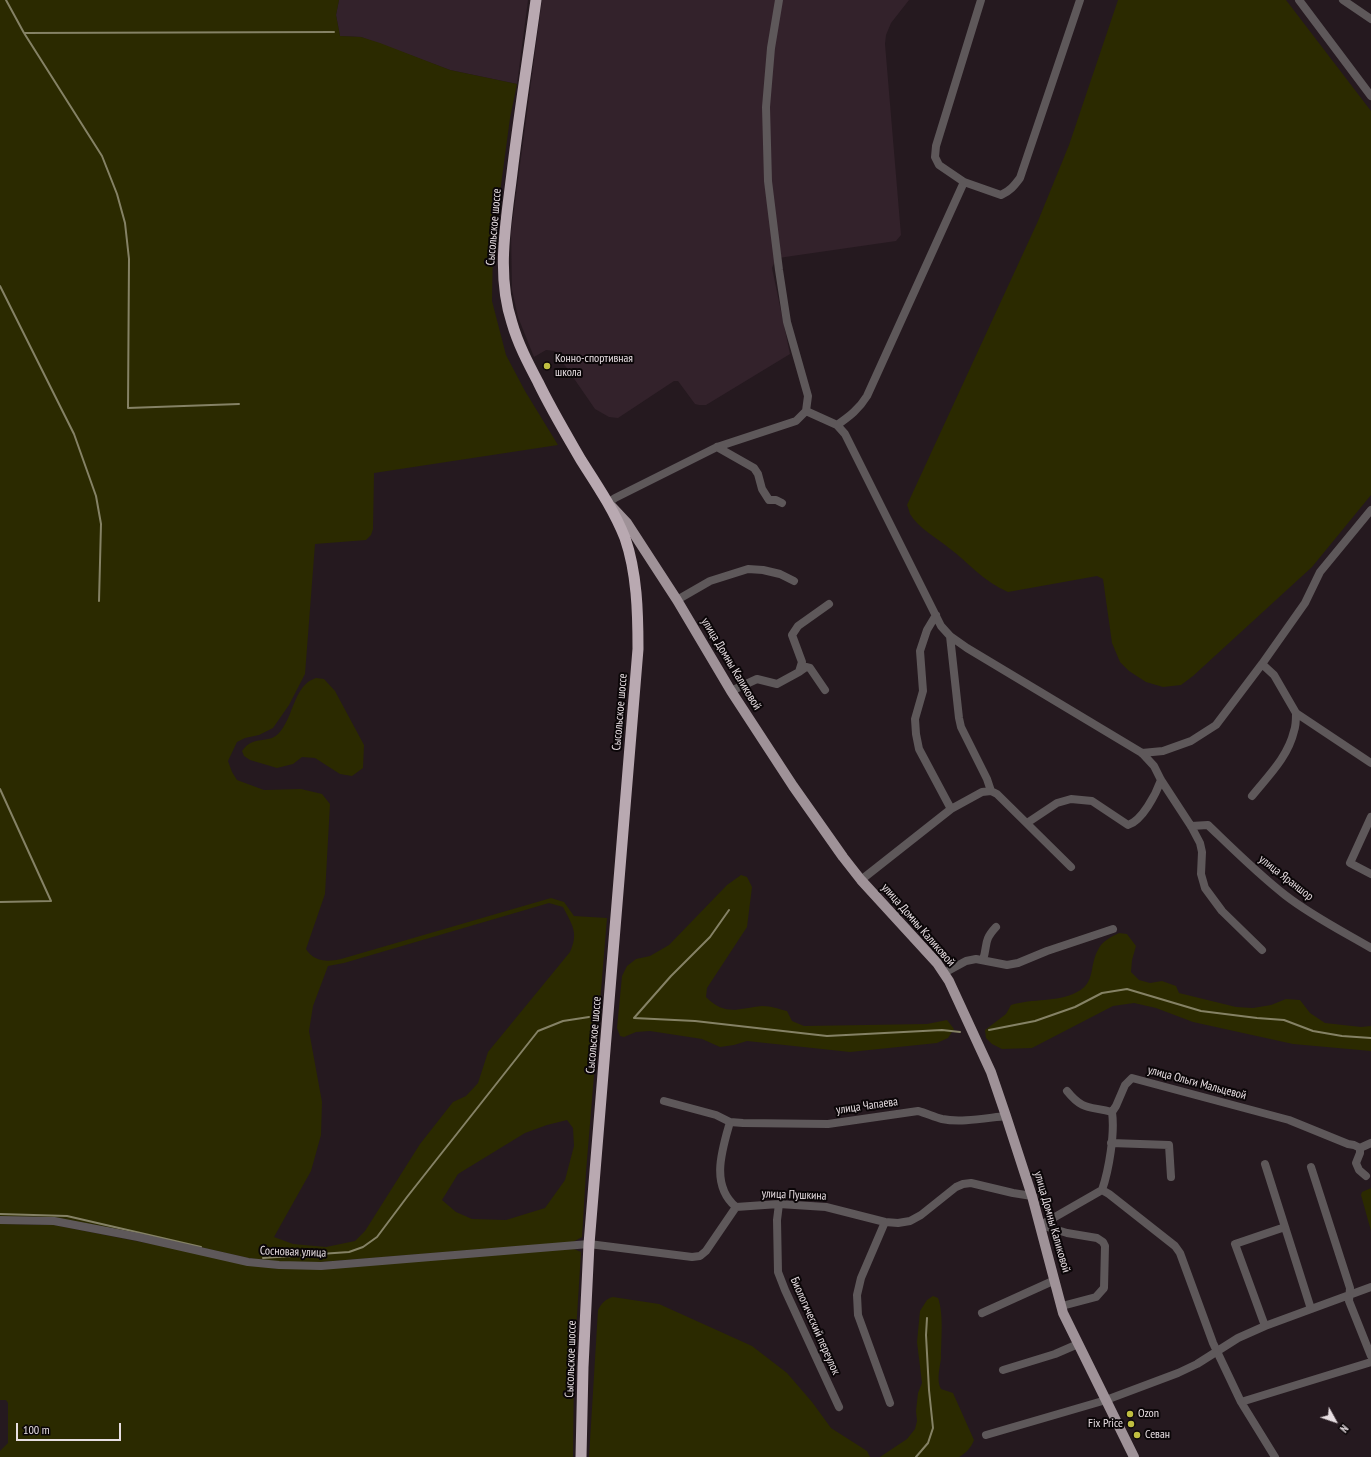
<!DOCTYPE html>
<meta charset="utf-8">
<style>
body{margin:0}
#map{position:relative;width:1371px;height:1457px;overflow:hidden;background:#25191f;font-family:"PT Sans Narrow",sans-serif}
canvas{display:block}
.north{position:absolute;left:1315px;top:1401px;width:40px;height:40px;-webkit-text-stroke:3px #0b0608;paint-order:stroke;rotate:130deg;font-size:11px;font-weight:700;line-height:16px;text-align:center;color:#e7dee2}
.north::after{content:'';display:block;margin:auto;width:14px;height:18px;background:#e7dee2;clip-path:polygon(50% 0,100% 100%,50% 72%,0 100%)}
.scale{position:absolute;left:16px;top:1423px;width:105px;height:18px;box-sizing:border-box;border:2px solid #e7dee2;border-top:0;padding-left:5px;font-size:12px;line-height:14px;white-space:nowrap;color:#e7dee2;-webkit-text-stroke:3px #0b0608;paint-order:stroke}
</style>
<div id="map">
<canvas width="1371" height="1457"></canvas>
<div class="north">N</div>
<div class="scale">100 m</div>
</div>
<script>
const context = document.querySelector('canvas').getContext('2d');
context.lineJoin = 'round';
function fill(path, color) { context.fillStyle = color; context.fill(path, 'evenodd'); }
function stroke(path, color, width, dash) { context.strokeStyle = color; context.lineWidth = width; context.lineCap = dash ? 'butt' : 'round'; context.setLineDash(dash || []); context.stroke(path); }
function label(font, color, halo, rows, align = 'center') {
  context.font = font + ' "PT Sans Narrow",sans-serif'; context.lineWidth = 4; context.setLineDash([]); context.textBaseline = 'middle'; context.strokeStyle = halo; context.fillStyle = color; for (const [text, x, y, turn = 0] of rows) {
    context.save(); context.translate(x, y); context.rotate((+turn || 0) * Math.PI / 180); context.textAlign = isNaN(turn) ? turn : align; if (halo) context.strokeText(text, 0, 0); context.fillText(text, 0, 0); context.restore();
  }
}
const built = new Path2D(`
 M 339,0 L 528,0 L 517,84 L 450,70 L 361,37 L 340,36 L 336,15 Z
 M 542,0 L 909,0 L 891,23 L 886,35 L 885,44 L 901,235 L 896,241 L 792,256 L 779,258 L 775,261 L 772,268 L 790,354 L 706,405 L 699,405 L 695,404 L 678,381 L 674,381 L 618,418 L 609,417 L 595,409 L 555,351 L 546,350 L 534,357 L 518,317 L 512,290 L 511,232 Z`);
const green = new Path2D(`
 M 0,0 L 339,0 L 336,15 L 340,36 L 361,37 L 380,43 L 450,70 L 517,84 L 510,118 L 493,245 L 492,301 L 506,355 L 525,391 L 558,445 L 374,473 L 373,529 L 371,535 L 366,540 L 315,544 L 305,674 L 289,705 L 273,728 L 259,735 L 245,738 L 237,742 L 228,761 L 232,772 L 237,780 L 264,790 L 301,789 L 322,794 L 330,804 L 325,894 L 306,949 C 314,962 327,962 341,959 L 551,898 L 564,902 L 574,916 L 607,918 L 586,1172 L 582,1237 L 573,1242 L 321,1262 L 279,1262 L 248,1258 L 138,1233 L 0,1217 ZM 549,903 L 563,907 C 572,925 579,932 570,952 L 488,1052 L 478,1083 L 466,1096 L 453,1102 L 420,1144 L 365,1231 L 355,1241 L 326,1247 L 293,1244 L 274,1237 L 311,1171 L 321,1135 L 322,1102 L 309,1031 L 313,1006 L 328,966 L 344,963 ZM 567,1120 L 573,1128 L 574,1146 L 565,1180 L 545,1208 L 506,1220 L 472,1219 L 456,1212 L 442,1200 L 458,1174 L 525,1133 L 547,1125 Z
 M 1118,0 L 1286,0 L 1371,111 L 1371,495 L 1312,567 L 1193,676 L 1181,685 L 1163,687 L 1146,682 L 1129,671 L 1120,662 L 1112,643 L 1103,579 L 1097,576 L 1008,592 C 984,582 969,563 949,548 C 937,538 918,528 910,514 C 909,511 908,507 907,505 L 1038,221 L 1069,145 Z
 M 316,678 L 324,679 L 335,691 L 364,745 L 363,768 L 352,776 L 340,774 L 315,758 L 302,757 L 293,764 L 277,768 L 250,760 L 244,756 L 242,751 C 254,734 268,745 279,733 C 292,719 293,694 308,682 C 310,680 314,679 316,678 Z
 M 741,875 L 747,877 L 752,887 L 747,927 L 707,988 L 706,997 C 726,1017 739,1008 762,1006 C 771,1006 779,1009 787,1011 L 792,1021 L 804,1026 L 927,1024 L 947,1020 L 954,1029 L 948,1038 L 937,1043 L 850,1052 L 747,1041 L 734,1045 L 720,1047 L 702,1039 L 650,1031 L 636,1032 L 624,1037 L 620,1036 L 617,1028 L 622,976 L 627,966 L 636,959 L 650,956 L 669,945 L 727,885 Z
 M 1119,933 L 1127,934 L 1136,946 L 1132,960 L 1131,972 L 1139,980 L 1150,983 L 1162,981 L 1176,986 L 1179,993 L 1236,1007 L 1253,1008 L 1271,1005 L 1286,999 L 1300,1000 L 1310,1013 L 1325,1023 L 1361,1027 L 1371,1026 L 1371,1051 L 1293,1044 L 1193,1022 L 1156,1008 L 1134,1003 L 1113,1006 L 1032,1048 L 1002,1049 L 992,1044 L 986,1038 L 985,1030 L 1006,1014 L 1011,1005 C 1033,998 1056,1003 1077,992 C 1096,983 1089,965 1098,950 C 1102,941 1111,937 1119,933 Z
 M 1371,1188 L 1371,1231 L 1361,1195 L 1362,1192 Z
 M 0,1224 L 54,1225 L 279,1269 L 574,1249 L 581,1252 L 574,1364 L 573,1457 L 0,1457 L 0,1451 L 8,1443 L 8,1403 L 6,1400 L 0,1400 Z
 M 933,1296 L 938,1298 C 944,1314 941,1340 941,1358 C 940,1368 936,1380 941,1389 L 953,1393 L 974,1440 C 971,1448 966,1453 959,1457 L 880,1457 L 907,1439 L 915,1429 L 917,1421 L 916,1411 L 918,1393 L 922,1383 L 917,1342 L 920,1311 L 927,1300 Z
 M 613,1297 L 659,1304 L 752,1346 L 787,1373 L 812,1402 L 831,1428 L 867,1451 L 870,1457 L 589,1457 L 598,1310 C 602,1303 605,1299 613,1297 Z`);
const stream = new Path2D(`
 M 6,0 L 24,33 L 102,156 L 117,194 L 125,223 L 129,259 L 128,408 L 239,404
 M 24,33 L 334,32
 M 0,286 L 74,434 L 96,496 L 101,524 L 99,601
 M 0,789 L 51,901 L 0,902
 M 634,1018 L 695,1021 L 827,1036 L 942,1030 L 960,1032
 M 634,1018 L 671,976 L 710,937 L 729,910
 M 989,1030 L 1035,1021 L 1075,1007 L 1102,993 L 1127,989 L 1201,1011 L 1257,1018 L 1284,1020 L 1313,1031 L 1342,1036 L 1371,1038
 M 0,1214 L 67,1216 L 201,1247
 M 263,1258 L 349,1252 L 363,1247 L 377,1237 L 407,1197 L 538,1031 L 563,1021 L 589,1017
 M 916,1457 L 928,1443 L 933,1428 L 929,1390 L 926,1335 L 927,1318`);
const minor = new Path2D(`
 M 981,0 L 936,146 L 935,157 L 939,165 L 964,182 L 1001,195 C 1010,191 1014,186 1020,178 L 1080,0
 M 1299,0 L 1371,96
 M 1343,0 L 1371,19
 M 806,411 L 837,425 L 845,434 L 941,626 L 950,636 L 967,648 L 1142,753 L 1154,766 L 1161,780 L 1191,826 L 1200,843 L 1202,852 L 1201,874 L 1205,888 L 1222,911 L 1262,950
 M 837,425 C 850,416 859,409 867,396 L 964,182
 M 717,447 L 754,468 L 758,474 L 762,489 L 769,500 L 776,500 L 782,503
 M 608,503 L 615,498 L 717,447 L 796,421 L 806,411 L 808,396 L 787,322 L 779,270 L 768,181 L 766,107 L 771,48 L 779,0
 M 677,600 L 710,581 L 748,569 L 763,570 L 780,574 L 794,581
 M 936,615 L 927,630 L 920,651 L 923,691 L 915,719 L 916,734 L 919,749 L 951,809
 M 950,636 L 959,718 L 961,727 L 987,779 L 991,791
 M 1262,664 L 1274,675 L 1296,713 L 1371,763
 M 799,672 L 806,667 L 810,668 L 825,690
 M 731,691 L 757,679 L 777,684 L 799,672 L 802,662 L 792,635 L 798,626 L 829,604
 M 1142,753 L 1163,751 L 1191,741 L 1216,725 L 1262,664 L 1305,603 L 1320,572 L 1371,510
 M 1252,796 C 1268,776 1288,757 1294,731 C 1296,726 1296,719 1296,713
 M 1371,817 L 1350,863 L 1371,874
 M 1027,823 L 1057,803 L 1071,799 L 1092,801 L 1128,825 C 1142,821 1156,794 1161,780
 M 1191,826 L 1208,825 C 1233,849 1258,874 1285,895 C 1312,916 1342,931 1371,948
 M 861,880 L 951,809 L 982,792 L 991,791 L 997,794 L 1071,867
 M 983,960 C 988,944 983,941 996,927
 M 944,973 L 966,961 L 976,959 L 1007,965 L 1018,963 L 1047,951 L 1113,929
 M 1067,1091 C 1083,1111 1090,1106 1112,1112
 M 664,1101 L 716,1115 L 730,1122 L 743,1123 L 828,1124 L 918,1111 C 926,1113 934,1117 942,1119 C 961,1123 986,1118 1006,1116
 M 730,1122 C 722,1150 710,1185 736,1207
 M 1111,1143 L 1169,1145 L 1171,1177
 M 1360,1148 L 1360,1153 L 1356,1163 L 1359,1170 L 1366,1176
 M 1360,1148 L 1371,1143
 M 1265,1164 L 1311,1309
 M 1311,1167 L 1350,1288 L 1349,1301 L 1371,1356
 M 1102,1190 C 1109,1170 1115,1133 1112,1112 L 1116,1106 L 1125,1085 L 1132,1078 L 1289,1120 L 1348,1144 L 1354,1145 L 1360,1148
 M 1102,1190 L 1109,1194 L 1175,1246 L 1180,1253 L 1213,1343 L 1241,1402 L 1275,1457
 M 779,1204 L 777,1220 L 778,1272 L 785,1290 L 839,1407
 M 0,1220 L 54,1221 L 138,1237 L 248,1262 L 279,1265 L 321,1266 L 589,1244 L 692,1257 L 700,1256 L 706,1251 L 736,1207 L 779,1204 L 826,1207 L 885,1222 L 898,1223 L 910,1221 L 921,1215 L 956,1187 L 963,1184 L 971,1183 L 1013,1193 L 1032,1196
 M 885,1222 L 861,1278 L 857,1295 L 858,1315 L 890,1403
 M 1041,1225 L 1067,1233 L 1097,1238 L 1103,1242 L 1105,1246 L 1104,1288 L 1096,1297 L 1062,1306
 M 1041,1225 L 1102,1190
 M 982,1313 L 1055,1280
 M 1265,1326 L 1235,1244 L 1285,1227
 M 1003,1370 L 1055,1354 L 1078,1344
 M 1241,1402 L 1371,1362
 M 986,1435 L 1106,1400 L 1178,1373 L 1197,1364 L 1238,1338 L 1265,1326 L 1371,1287`);
const major = new Path2D(`
 M 612,507 L 627,523 L 677,600 L 731,691 L 793,786 L 843,857 L 861,880 L 937,963 L 949,981 L 991,1072 L 1006,1116 L 1032,1196 L 1063,1313 L 1134,1457`);
const highway = new Path2D(`
 M 536,0 C 528,58 519,115 512,173 C 506,223 496,274 512,323 C 518,344 528,363 538,382 C 551,409 566,434 581,460 C 597,485 614,510 625,538 C 637,573 638,612 638,649 L 589,1244 L 583,1367 L 581,1457`);
const markers = [
 [547,366,4,"#c0be41"],
 [1130,1414,4,"#c0be41"],
 [1131,1424,4,"#c0be41"],
 [1137,1435,4,"#c0be41"]
];
const streetNames = [
 ["Сысольское шоссе",494,227,-85],
 ["улица Домны Каликовой",731,664,59],
 ["Сысольское шоссе",620,712,-85],
 ["улица Яраншор",1286,878,38],
 ["улица Домны Каликовой",918,925,49],
 ["Сысольское шоссе",594,1035,-85],
 ["улица Ольги Мальцевой",1197,1083,15],
 ["улица Чапаева",867,1106,-8],
 ["улица Пушкина",794,1195,2],
 ["улица Домны Каликовой",1052,1222,74],
 ["Сосновая улица",293,1252,2],
 ["Биологический переулок",815,1326,66],
 ["Сысольское шоссе",571,1359,-88]
];
const poiNames = [
 ["Конно-спортивная",555,359],
 ["школа",555,373],
 ["Ozon",1138,1414],
 ["Fix Price",1123,1424,"right"],
 ["Севан",1145,1435]
];
fill(built, '#33222b');
fill(green, '#2b2a00');
stroke(stream, '#858265', 2);
stroke(minor, '#5e585a', 8);
stroke(major, '#9f9298', 10);
stroke(highway, '#b9a9b1', 11);
for (const [x, y, r, color] of markers) { const dot = new Path2D(); dot.arc(x, y, r, 0, 2 * Math.PI); context.fillStyle = color; context.fill(dot); stroke(dot, '#0b0608', 1.5); }
label('12px', '#e7dee2', '#0b0608', streetNames);
label('12px', '#e7dee2', '#0b0608', poiNames, 'left');
</script>
